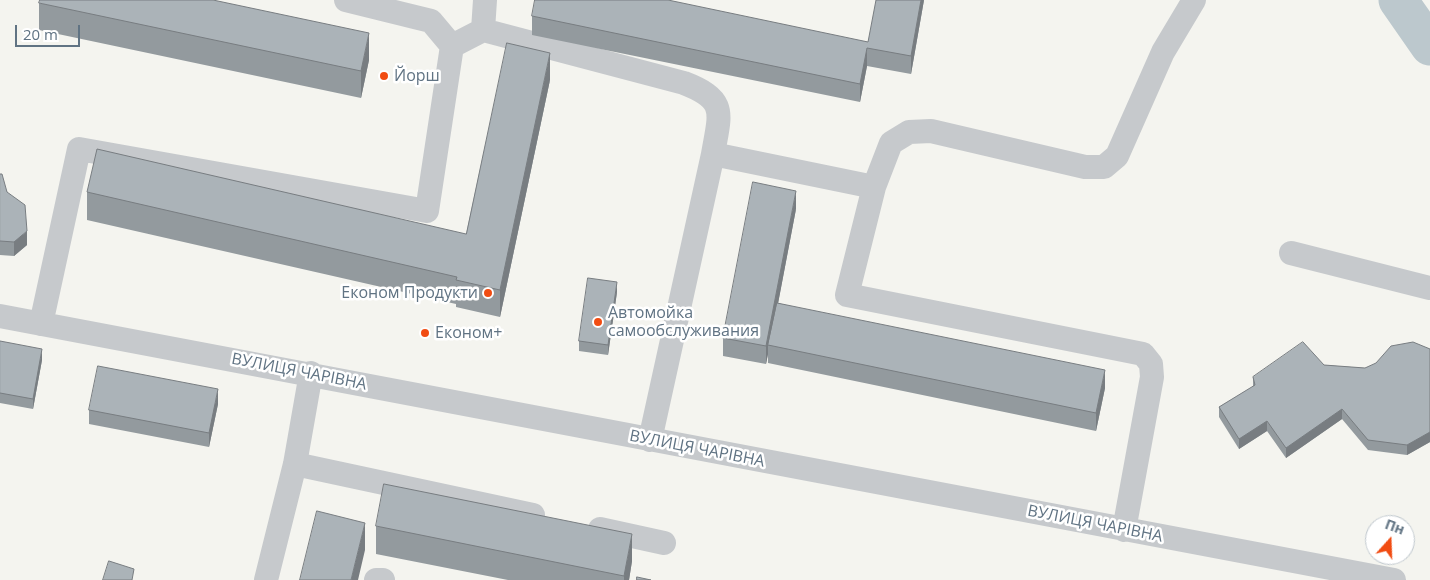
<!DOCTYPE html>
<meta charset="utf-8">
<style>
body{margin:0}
#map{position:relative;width:1430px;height:580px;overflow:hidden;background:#f4f4ef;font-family:"Open Sans",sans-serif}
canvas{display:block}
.north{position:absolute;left:1365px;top:515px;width:50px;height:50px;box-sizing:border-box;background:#fff;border:1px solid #bfc7cd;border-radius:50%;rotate:20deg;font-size:14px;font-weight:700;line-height:20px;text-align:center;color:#607383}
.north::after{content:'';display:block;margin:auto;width:18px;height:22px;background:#f14c12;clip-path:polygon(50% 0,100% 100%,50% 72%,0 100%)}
.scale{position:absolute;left:15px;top:25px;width:65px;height:22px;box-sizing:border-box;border:2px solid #607383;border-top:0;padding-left:6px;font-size:15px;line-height:18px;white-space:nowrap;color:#607383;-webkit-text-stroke:4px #fff;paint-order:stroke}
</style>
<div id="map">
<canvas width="1430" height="580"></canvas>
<div class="north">Пн</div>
<div class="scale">20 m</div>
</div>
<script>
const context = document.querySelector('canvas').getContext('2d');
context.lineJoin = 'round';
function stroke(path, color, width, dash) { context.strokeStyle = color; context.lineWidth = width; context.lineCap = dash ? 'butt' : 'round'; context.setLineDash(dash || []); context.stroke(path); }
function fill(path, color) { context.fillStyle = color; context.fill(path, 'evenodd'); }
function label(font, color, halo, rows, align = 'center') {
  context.font = font + ' "Open Sans",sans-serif'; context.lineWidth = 5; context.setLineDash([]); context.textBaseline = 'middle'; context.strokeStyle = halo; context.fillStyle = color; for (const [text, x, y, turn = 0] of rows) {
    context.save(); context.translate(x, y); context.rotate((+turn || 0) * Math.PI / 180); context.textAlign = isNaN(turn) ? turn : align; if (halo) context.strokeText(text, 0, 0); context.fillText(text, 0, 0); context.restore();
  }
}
const river = new Path2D(`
 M 1398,0 L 1430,46`);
const minor = new Path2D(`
 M 346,0 L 431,21 L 452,46 L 483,30 L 684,83 C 728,100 720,113 713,154 L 650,440
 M 483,30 L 485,0
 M 713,154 L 874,187
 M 1291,253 L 1430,288
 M 0,316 L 1394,580
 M 41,324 L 79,149 L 427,211 L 452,46
 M 295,464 L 533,515
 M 600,529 L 664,543
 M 1124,530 L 1152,377 L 1151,364 L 1143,354 L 847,295 L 874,187 L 891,143 L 909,132 L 931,131 L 1085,167 L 1104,167 L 1117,156 L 1163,52 L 1194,0
 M 266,580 L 295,464 L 311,373
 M 376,580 L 383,580`);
const wall = new Path2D(`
 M 924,0 L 911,74 L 867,66 L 860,102 L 532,35 L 532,16 L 868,42 Z
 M 39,3 L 369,60 L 361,98 L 39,30 Z
 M 550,80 L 500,317 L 456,307 L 456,304 L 87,220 L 87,192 L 466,234 Z
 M 0,174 L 27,245 L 14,256 L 0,255 Z
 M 796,209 L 778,303 L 1105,388 L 1096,431 L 768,363 L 768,354 L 766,364 L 723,356 L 723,338 Z
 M 617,292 L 608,355 L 579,351 L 579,341 Z
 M 0,341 L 42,360 L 33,409 L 0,403 Z
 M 1430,349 L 1430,442 L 1407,455 L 1368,450 L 1342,419 L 1286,458 L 1267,431 L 1239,449 L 1219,417 L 1219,407 L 1253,387 L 1253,377 L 1324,365 L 1365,368 Z
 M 218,404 L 209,447 L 89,424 L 89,410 Z
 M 376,526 L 632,561 L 629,580 L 508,580 L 376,554 Z`);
const shadedWall = new Path2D(`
 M 921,0 L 924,0 L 911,74 L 911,56 Z
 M 369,33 L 369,60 L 361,98 L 361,71 Z
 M 867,48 L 867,66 L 860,102 L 860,84 Z
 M 550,53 L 550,80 L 500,317 L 500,290 Z
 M 796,191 L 796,209 L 770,346 L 768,345 L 768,354 L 766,364 L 766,346 Z
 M 27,231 L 27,245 L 14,256 L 14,242 Z
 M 617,282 L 617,292 L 608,355 L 608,345 Z
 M 42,349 L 42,360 L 33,409 L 33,399 Z
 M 1105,370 L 1105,388 L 1096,431 L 1096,413 Z
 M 218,389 L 218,404 L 209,447 L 209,433 Z
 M 1342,409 L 1342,419 L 1286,458 L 1286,448 Z
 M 1267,421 L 1267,431 L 1239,449 L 1239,439 Z
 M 1430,432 L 1430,442 L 1407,455 L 1407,445 Z
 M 365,523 L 365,550 L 358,580 L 351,580 Z
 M 632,534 L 632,561 L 629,580 L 624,580 L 624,576 Z`);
const building = new Path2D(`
 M 40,0 L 213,0 L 369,33 L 361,71 L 39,3 Z
 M 535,0 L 668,0 L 868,42 L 876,0 L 921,0 L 911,56 L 867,48 L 860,84 L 532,16 Z
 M 507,43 L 550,53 L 500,290 L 456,280 L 457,277 L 87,192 L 97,149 L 466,234 Z
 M 0,174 L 2,174 L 7,192 L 25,205 L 27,231 L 14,242 L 0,241 Z
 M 753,182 L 796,191 L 766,346 L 723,338 Z
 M 588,278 L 617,282 L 608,345 L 579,341 Z
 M 777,303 L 1105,370 L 1096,413 L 768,345 Z
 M 0,341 L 42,349 L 33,399 L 0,393 Z
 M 1303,342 L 1324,365 L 1365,368 L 1376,363 L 1391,346 L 1413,342 L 1430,349 L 1430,432 L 1407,445 L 1368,440 L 1342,409 L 1286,448 L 1267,421 L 1239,439 L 1219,407 L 1255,385 L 1253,377 Z
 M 98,366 L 218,389 L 209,433 L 89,410 Z
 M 384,484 L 632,534 L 624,576 L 376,526 Z
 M 317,511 L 365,523 L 351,580 L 300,580 Z
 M 109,561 L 134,569 L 132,580 L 103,580 Z
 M 637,577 L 651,580 L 637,580 Z`);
const markers = [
 [384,76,5,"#f14c12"],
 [488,293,5,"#f14c12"],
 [598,322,5,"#f14c12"],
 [425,333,5,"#f14c12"]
];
const poiNames = [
 ["Йорш",394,76],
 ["Економ Продукти",478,293,"right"],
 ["Автомойка",608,313],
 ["самообслуживания",608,331],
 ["Економ+",435,333]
];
const streetNames = [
 ["ВУЛИЦЯ ЧАРІВНА",299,372,11],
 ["ВУЛИЦЯ ЧАРІВНА",697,449,11],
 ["ВУЛИЦЯ ЧАРІВНА",1095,524,11]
];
stroke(river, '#bcc8cd', 39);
stroke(minor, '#c6c9cc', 24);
fill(wall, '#939a9e');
fill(shadedWall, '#787d81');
fill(building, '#abb3b8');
stroke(building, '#787d81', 1);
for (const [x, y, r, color] of markers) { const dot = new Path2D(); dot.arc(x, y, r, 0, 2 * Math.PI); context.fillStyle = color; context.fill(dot); stroke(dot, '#fff', 2); }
label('16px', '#607383', '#fff', poiNames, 'left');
label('16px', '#607383', '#fff', streetNames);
</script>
